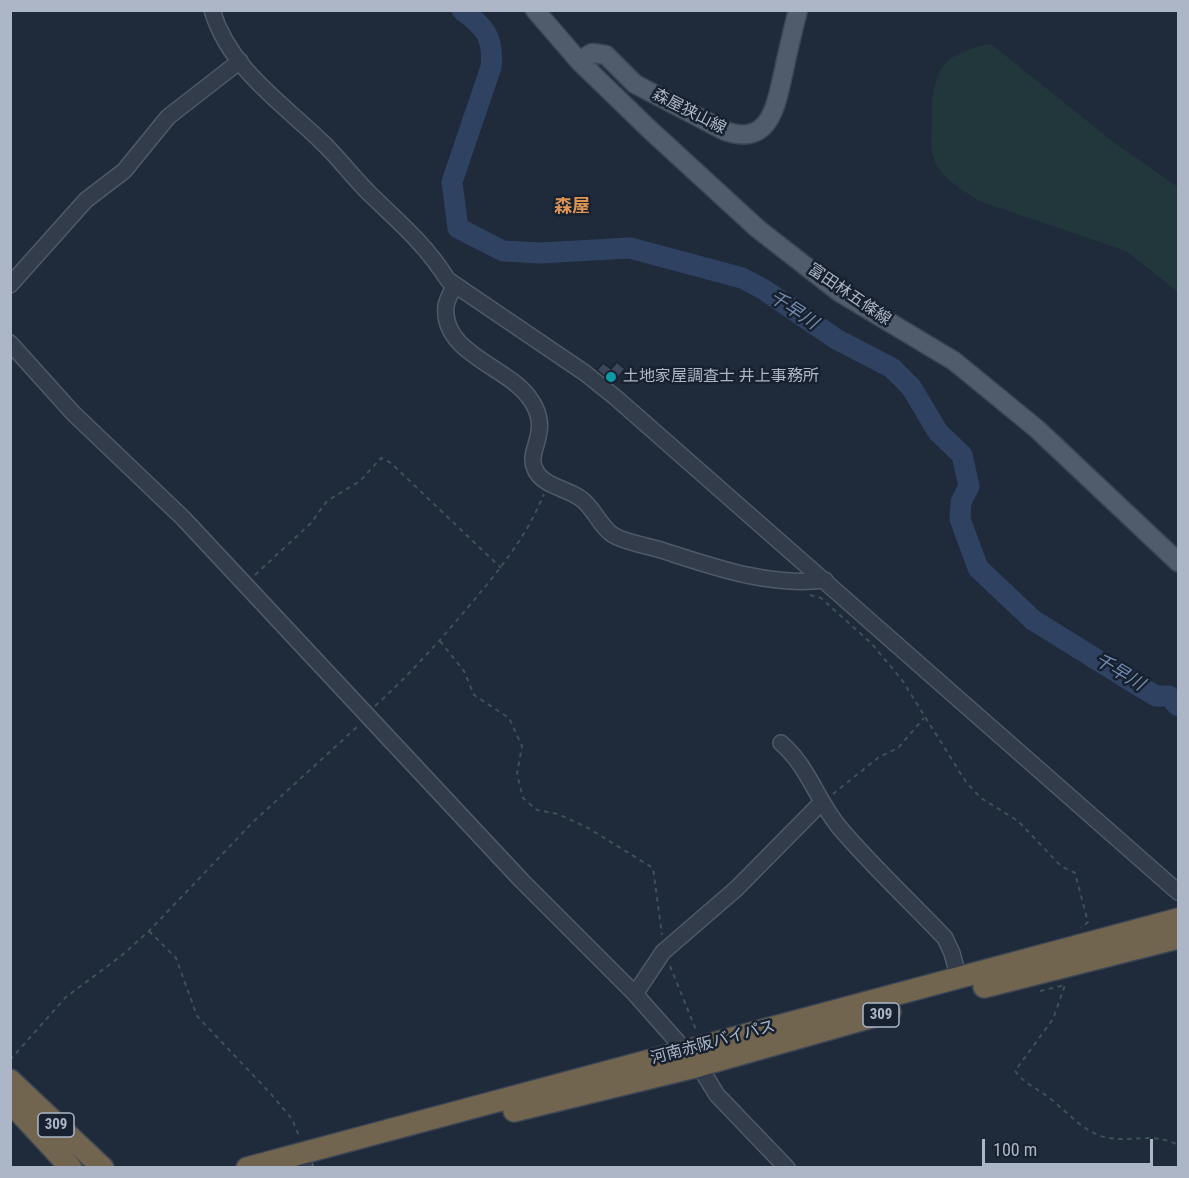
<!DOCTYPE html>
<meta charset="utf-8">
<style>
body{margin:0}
#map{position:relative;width:1189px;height:1178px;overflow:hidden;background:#1f2a3b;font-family:"Roboto Condensed",sans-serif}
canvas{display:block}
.frame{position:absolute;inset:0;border:12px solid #adb6c7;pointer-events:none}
.scale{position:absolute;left:982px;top:1139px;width:171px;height:27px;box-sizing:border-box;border:3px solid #adb6c7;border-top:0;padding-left:8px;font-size:18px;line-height:21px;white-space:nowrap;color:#adb6c7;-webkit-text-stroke:4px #18212f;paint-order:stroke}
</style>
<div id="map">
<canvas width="1189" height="1178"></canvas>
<div class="frame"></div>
<div class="scale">100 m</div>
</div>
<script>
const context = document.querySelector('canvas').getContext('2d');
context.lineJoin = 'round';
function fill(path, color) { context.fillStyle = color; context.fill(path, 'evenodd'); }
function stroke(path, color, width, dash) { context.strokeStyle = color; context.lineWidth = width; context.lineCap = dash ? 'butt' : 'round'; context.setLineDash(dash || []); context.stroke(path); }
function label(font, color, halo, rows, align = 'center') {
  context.font = font + ' "Roboto Condensed","Noto Sans JP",sans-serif'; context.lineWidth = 5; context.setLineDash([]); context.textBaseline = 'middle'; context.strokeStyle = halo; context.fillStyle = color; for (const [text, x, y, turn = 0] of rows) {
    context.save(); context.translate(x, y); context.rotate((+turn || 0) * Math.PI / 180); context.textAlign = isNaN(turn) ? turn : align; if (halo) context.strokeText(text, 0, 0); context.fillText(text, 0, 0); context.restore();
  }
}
const green = new Path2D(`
 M 991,44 L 1116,144 L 1178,187 L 1178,292 L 1126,251 L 979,201 C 963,191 939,176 933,157 C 930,146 932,131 932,120 C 932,71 941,53 991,44 Z`);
const river = new Path2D(`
 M 462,10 C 485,27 494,37 491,67 L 452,182 L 458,228 L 503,251 L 540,253 L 630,248 L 742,278 L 763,289 L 836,339 L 892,368 L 911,387 L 938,432 L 962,455 L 969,486 L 961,502 L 960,519 L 978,568 L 1033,620 L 1136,684 L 1156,696 L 1169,696 L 1178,706`);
const building = new Path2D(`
 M 617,362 L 625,369 L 613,383 L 597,370 L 603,363 L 611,369 Z`);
const path = new Path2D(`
 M 255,575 L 311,523 L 327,501 L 360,481 L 381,458 L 391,463 L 501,568
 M 810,595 L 821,598 L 872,644 L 902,680 L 966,782 L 981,798 L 1018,821 L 1061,866 L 1075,873 L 1088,922 L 1081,928
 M 440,641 L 464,671 L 474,695 L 509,718 L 522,746 L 517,774 L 523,798 L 537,810 L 558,814 L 588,828 L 653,868 L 662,935
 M 375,706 C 408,676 436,645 464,612 C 496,574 525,540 544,494
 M 833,794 L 879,757 L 898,748 L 924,718
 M 149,931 L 176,958 L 197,1016 L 271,1094 L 292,1119 L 300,1138
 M 670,966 L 696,1030
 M 1040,991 L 1065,985 L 1053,1019 L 1015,1071 C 1025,1084 1035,1087 1048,1097 C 1067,1111 1084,1134 1109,1138 C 1135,1142 1153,1132 1178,1145
 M 10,1060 L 66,997 L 121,956 L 149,931 L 253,822 L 358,726`);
const minor = new Path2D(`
 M 212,10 C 229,68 281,102 322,142 C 340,159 354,179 372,196 C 402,225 425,244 448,280 L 585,373 L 615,397 L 1178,892
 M 10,285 L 86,200 L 124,171 L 168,117 L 240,61
 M 455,285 C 452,291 447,299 446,306 C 441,352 505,366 528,396 C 555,431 525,449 535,469 C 542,486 566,488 580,498 C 594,507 599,526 613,535 C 626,543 646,545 661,550 C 714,567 769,587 825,580
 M 10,343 L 73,413 L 183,518 L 522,881 L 635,994 L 699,1066 L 717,1095 L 787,1168
 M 781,743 C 808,766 817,800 839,827 C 872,866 910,901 945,938 L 952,953 L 959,979
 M 635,994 L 663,952 L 736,889 L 822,802
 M 305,1167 L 305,1168`);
const major = new Path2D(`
 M 535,10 L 579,61 L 648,128 L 758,229 L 839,292 L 954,361 L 1037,429 L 1178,562
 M 579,61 L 592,53 L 606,55 L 635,84 L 725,131 C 772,147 776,103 784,70 C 788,50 793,30 798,10`);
const highway = new Path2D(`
 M 984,987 L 1178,938
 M 10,1080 L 103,1168
 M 10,1102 L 71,1168
 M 514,1111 L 699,1066 L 890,1012
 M 247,1168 L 1178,919`);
const markers = [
 [611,377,6,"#0f9aa8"]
];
const shields = [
 [881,1015,36],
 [56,1125,36]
];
const shieldNames = [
 ["309",881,1015],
 ["309",56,1125]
];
const streetNames = [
 ["森屋狭山線",689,112,27],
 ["富田林五條線",849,295,34],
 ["河南赤阪バイパス",713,1043,-15]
];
const poiNames = [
 ["土地家屋調査士 井上事務所",623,377]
];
const neighbourhoodNames = [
 ["森屋",572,207]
];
const waterNames = [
 ["千早川",793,311,33],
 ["千早川",1119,673,31]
];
fill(green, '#21373c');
stroke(river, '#2f4262', 21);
fill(building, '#3b465b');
stroke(building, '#1a2331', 1.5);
stroke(minor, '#505968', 18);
stroke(major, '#3c4554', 21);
stroke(highway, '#3d4655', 24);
stroke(path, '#3c5356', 2, [4.5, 4.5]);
stroke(minor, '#333c4b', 15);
stroke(major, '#505b6b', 18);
stroke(highway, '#71654f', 21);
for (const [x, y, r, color] of markers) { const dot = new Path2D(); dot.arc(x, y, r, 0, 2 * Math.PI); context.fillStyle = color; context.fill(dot); stroke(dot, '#18212f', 2); }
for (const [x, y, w] of shields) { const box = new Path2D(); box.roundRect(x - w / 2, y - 12, w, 24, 4.5); context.fillStyle = '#18212f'; context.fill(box); stroke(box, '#adb6c7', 1.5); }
label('bold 15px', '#adb6c7', null, shieldNames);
label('16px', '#adb6c7', '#18212f', streetNames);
label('16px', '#adb6c7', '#18212f', poiNames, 'left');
label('bold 18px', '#dd9453', '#18212f', neighbourhoodNames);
label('italic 18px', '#738cb2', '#18212f', waterNames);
</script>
